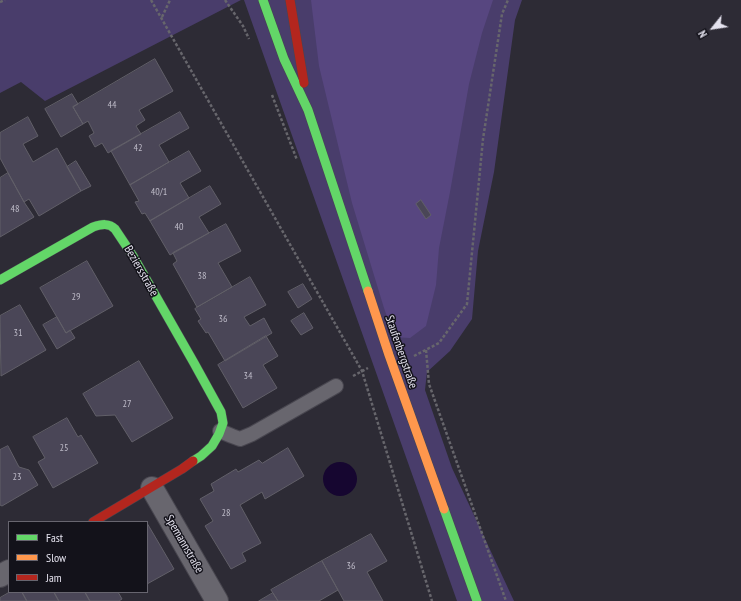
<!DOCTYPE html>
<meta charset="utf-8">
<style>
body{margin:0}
#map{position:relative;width:741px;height:601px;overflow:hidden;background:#2d2b35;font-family:"PT Sans Narrow",sans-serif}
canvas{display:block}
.legend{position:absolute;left:8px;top:521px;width:140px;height:72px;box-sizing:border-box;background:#13121a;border:1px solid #67656f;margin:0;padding:5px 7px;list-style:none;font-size:12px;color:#e4e2ee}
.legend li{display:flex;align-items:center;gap:8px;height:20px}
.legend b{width:20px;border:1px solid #67656f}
.north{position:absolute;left:693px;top:8px;width:40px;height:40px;-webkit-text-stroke:3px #13121a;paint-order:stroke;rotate:240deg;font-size:11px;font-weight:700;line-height:16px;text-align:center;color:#e4e2ee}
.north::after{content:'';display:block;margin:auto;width:14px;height:18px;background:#e4e2ee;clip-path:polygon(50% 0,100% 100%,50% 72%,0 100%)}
</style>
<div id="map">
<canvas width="741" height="601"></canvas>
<ul class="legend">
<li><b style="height:5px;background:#63d668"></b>Fast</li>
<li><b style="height:5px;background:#ff974d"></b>Slow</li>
<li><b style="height:5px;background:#b3261e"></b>Jam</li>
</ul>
<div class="north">N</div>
</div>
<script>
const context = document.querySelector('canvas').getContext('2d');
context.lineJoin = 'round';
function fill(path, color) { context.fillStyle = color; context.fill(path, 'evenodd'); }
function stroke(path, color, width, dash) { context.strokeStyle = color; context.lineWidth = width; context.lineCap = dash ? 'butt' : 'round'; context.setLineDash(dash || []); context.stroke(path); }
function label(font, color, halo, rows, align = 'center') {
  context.font = font + ' "PT Sans Narrow",sans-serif'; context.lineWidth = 3; context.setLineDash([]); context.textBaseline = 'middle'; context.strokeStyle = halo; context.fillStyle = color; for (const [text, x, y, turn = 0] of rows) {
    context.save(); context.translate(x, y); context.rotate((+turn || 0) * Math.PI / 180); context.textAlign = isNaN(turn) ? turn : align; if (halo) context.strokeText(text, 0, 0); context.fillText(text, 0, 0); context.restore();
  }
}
const green = new Path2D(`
 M 0,0 L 241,0 L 45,101 L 21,82 L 0,93 Z
 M 244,0 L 522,0 L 515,20 L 494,172 L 478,251 L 472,319 L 450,351 L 427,372 L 425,390 L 452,468 L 514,601 L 457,601 Z`);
const forest = new Path2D(`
 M 311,0 L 493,0 L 482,33 L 469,84 L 450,192 L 439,248 L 436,285 L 426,326 L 410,338 L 394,337 L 384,308 L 352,203 L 319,66 Z`);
const water = new Path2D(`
 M323 479a17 17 0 1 1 34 0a17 17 0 1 1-34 0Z`);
const building = new Path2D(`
 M 155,59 L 173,91 L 139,110 L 145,120 L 136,126 L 141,134 L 108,153 L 102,143 L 95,147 L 89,136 L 94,133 L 88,121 L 83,124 L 73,107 Z
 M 72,94 L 78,104 L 73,107 L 83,124 L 61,137 L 45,109 Z
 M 180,112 L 189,128 L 159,145 L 169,162 L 130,185 L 111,151 Z
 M 28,117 L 38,136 L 23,144 L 33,162 L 57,148 L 81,191 L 39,216 L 29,199 L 24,202 L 0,158 L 0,133 Z
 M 189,151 L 201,171 L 180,183 L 189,198 L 150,221 L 145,213 L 142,214 L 135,202 L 139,201 L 130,185 Z
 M 76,161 L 91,186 L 81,191 L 67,167 Z
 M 8,173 L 24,202 L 34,217 L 0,237 L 0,178 Z
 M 210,186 L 221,204 L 199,217 L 209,233 L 170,255 L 150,221 Z
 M 421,200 L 431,215 L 426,219 L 416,204 Z
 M 226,224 L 241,251 L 218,263 L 232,287 L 197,307 L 173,264 L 177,261 L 173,253 Z
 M 87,261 L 113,306 L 66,333 L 40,288 Z
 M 250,277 L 266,305 L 244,317 L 250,326 L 264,318 L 272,333 L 225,361 L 208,332 L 206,333 L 198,321 L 201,319 L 195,309 Z
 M 303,284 L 312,299 L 298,308 L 288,292 Z
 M 20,305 L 46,350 L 1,376 L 0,316 Z
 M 304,313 L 313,328 L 301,335 L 291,321 Z
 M 57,317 L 66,333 L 70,330 L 75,338 L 57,349 L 43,325 Z
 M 266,336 L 278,356 L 263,365 L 277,388 L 243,408 L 218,365 Z
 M 139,361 L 173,418 L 132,442 L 115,415 L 96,416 L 83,394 Z
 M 67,418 L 78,437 L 81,435 L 98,463 L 53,488 L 38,462 L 45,458 L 33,437 Z
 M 8,446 L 19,467 L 29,470 L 38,485 L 2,506 L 0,505 L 0,450 Z
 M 288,448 L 304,476 L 265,499 L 262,492 L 240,505 L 261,543 L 242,553 L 246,561 L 231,569 L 205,526 L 213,521 L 200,499 L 214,491 L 211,484 L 236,469 L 238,472 L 259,460 L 262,463 Z
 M 147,523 L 174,569 L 147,584 Z
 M 371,534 L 387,561 L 367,572 L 383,601 L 344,601 L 322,561 Z
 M 322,561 L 338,590 L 319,601 L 278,601 L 271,590 Z
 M 10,592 L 22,592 L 27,601 L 0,601 L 0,598 Z
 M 22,592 L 54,592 L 59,601 L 27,601 Z
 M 54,592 L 85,592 L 90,601 L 59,601 Z
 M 85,592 L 118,592 L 122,599 L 119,601 L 90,601 Z
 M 273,593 L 278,601 L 259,601 Z`);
const path = new Path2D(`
 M 151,0 L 362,371 L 432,601
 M 225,0 L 243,26 L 249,39
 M 0,2 L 5,0
 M 162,17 L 170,0
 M 272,95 L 297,160
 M 426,350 L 429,384 L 506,601
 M 414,356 L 439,343 L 467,304 L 483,139 L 502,14 L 508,0
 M 353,376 L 368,368`);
const lane = new Path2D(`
 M 220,431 L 232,436 L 240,439 L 252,434 L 336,386`);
const street = new Path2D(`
 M 152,488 L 217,601
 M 0,576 L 9,571`);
const fast = new Path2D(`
 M 263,0 L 284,59 L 308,110 L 368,291
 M 0,280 L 93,227 C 102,224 109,223 115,229 L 133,256 L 194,363 L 221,412 L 223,423 L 219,434 L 212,446 L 201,456 L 193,461
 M 444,509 L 477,601`);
const slow = new Path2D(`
 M 368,291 L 389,355 L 444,509`);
const jam = new Path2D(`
 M 290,0 L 304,83
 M 93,522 L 182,469 L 193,461`);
const numberNames = [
 ["44",112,105],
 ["42",138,148],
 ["40/1",159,192],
 ["48",15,209],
 ["40",179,227],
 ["38",202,276],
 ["29",76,297],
 ["36",223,319],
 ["31",18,333],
 ["34",248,376],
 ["27",127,404],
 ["25",64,448],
 ["23",17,477],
 ["28",226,513],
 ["36",351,566]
];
const streetNames = [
 ["Beziersstraße",141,271,60],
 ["Staufenbergstraße",401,352,71],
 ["Spemannstraße",184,544,60]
];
fill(green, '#493d6b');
fill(forest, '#574680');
fill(water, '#160630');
fill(building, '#4a4657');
stroke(building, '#615f68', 1);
stroke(lane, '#48464f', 16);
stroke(street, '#48464f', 24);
stroke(fast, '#48464f', 10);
stroke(slow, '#48464f', 10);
stroke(jam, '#48464f', 10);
stroke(path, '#67666c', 2.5, [3, 2]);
stroke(lane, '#68666e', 14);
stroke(street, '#68666e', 22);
stroke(fast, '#63d668', 9);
stroke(slow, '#ff974d', 9);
stroke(jam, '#b3261e', 9);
label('10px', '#bebbc8', null, numberNames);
label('12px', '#e4e2ee', '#13121a', streetNames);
</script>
